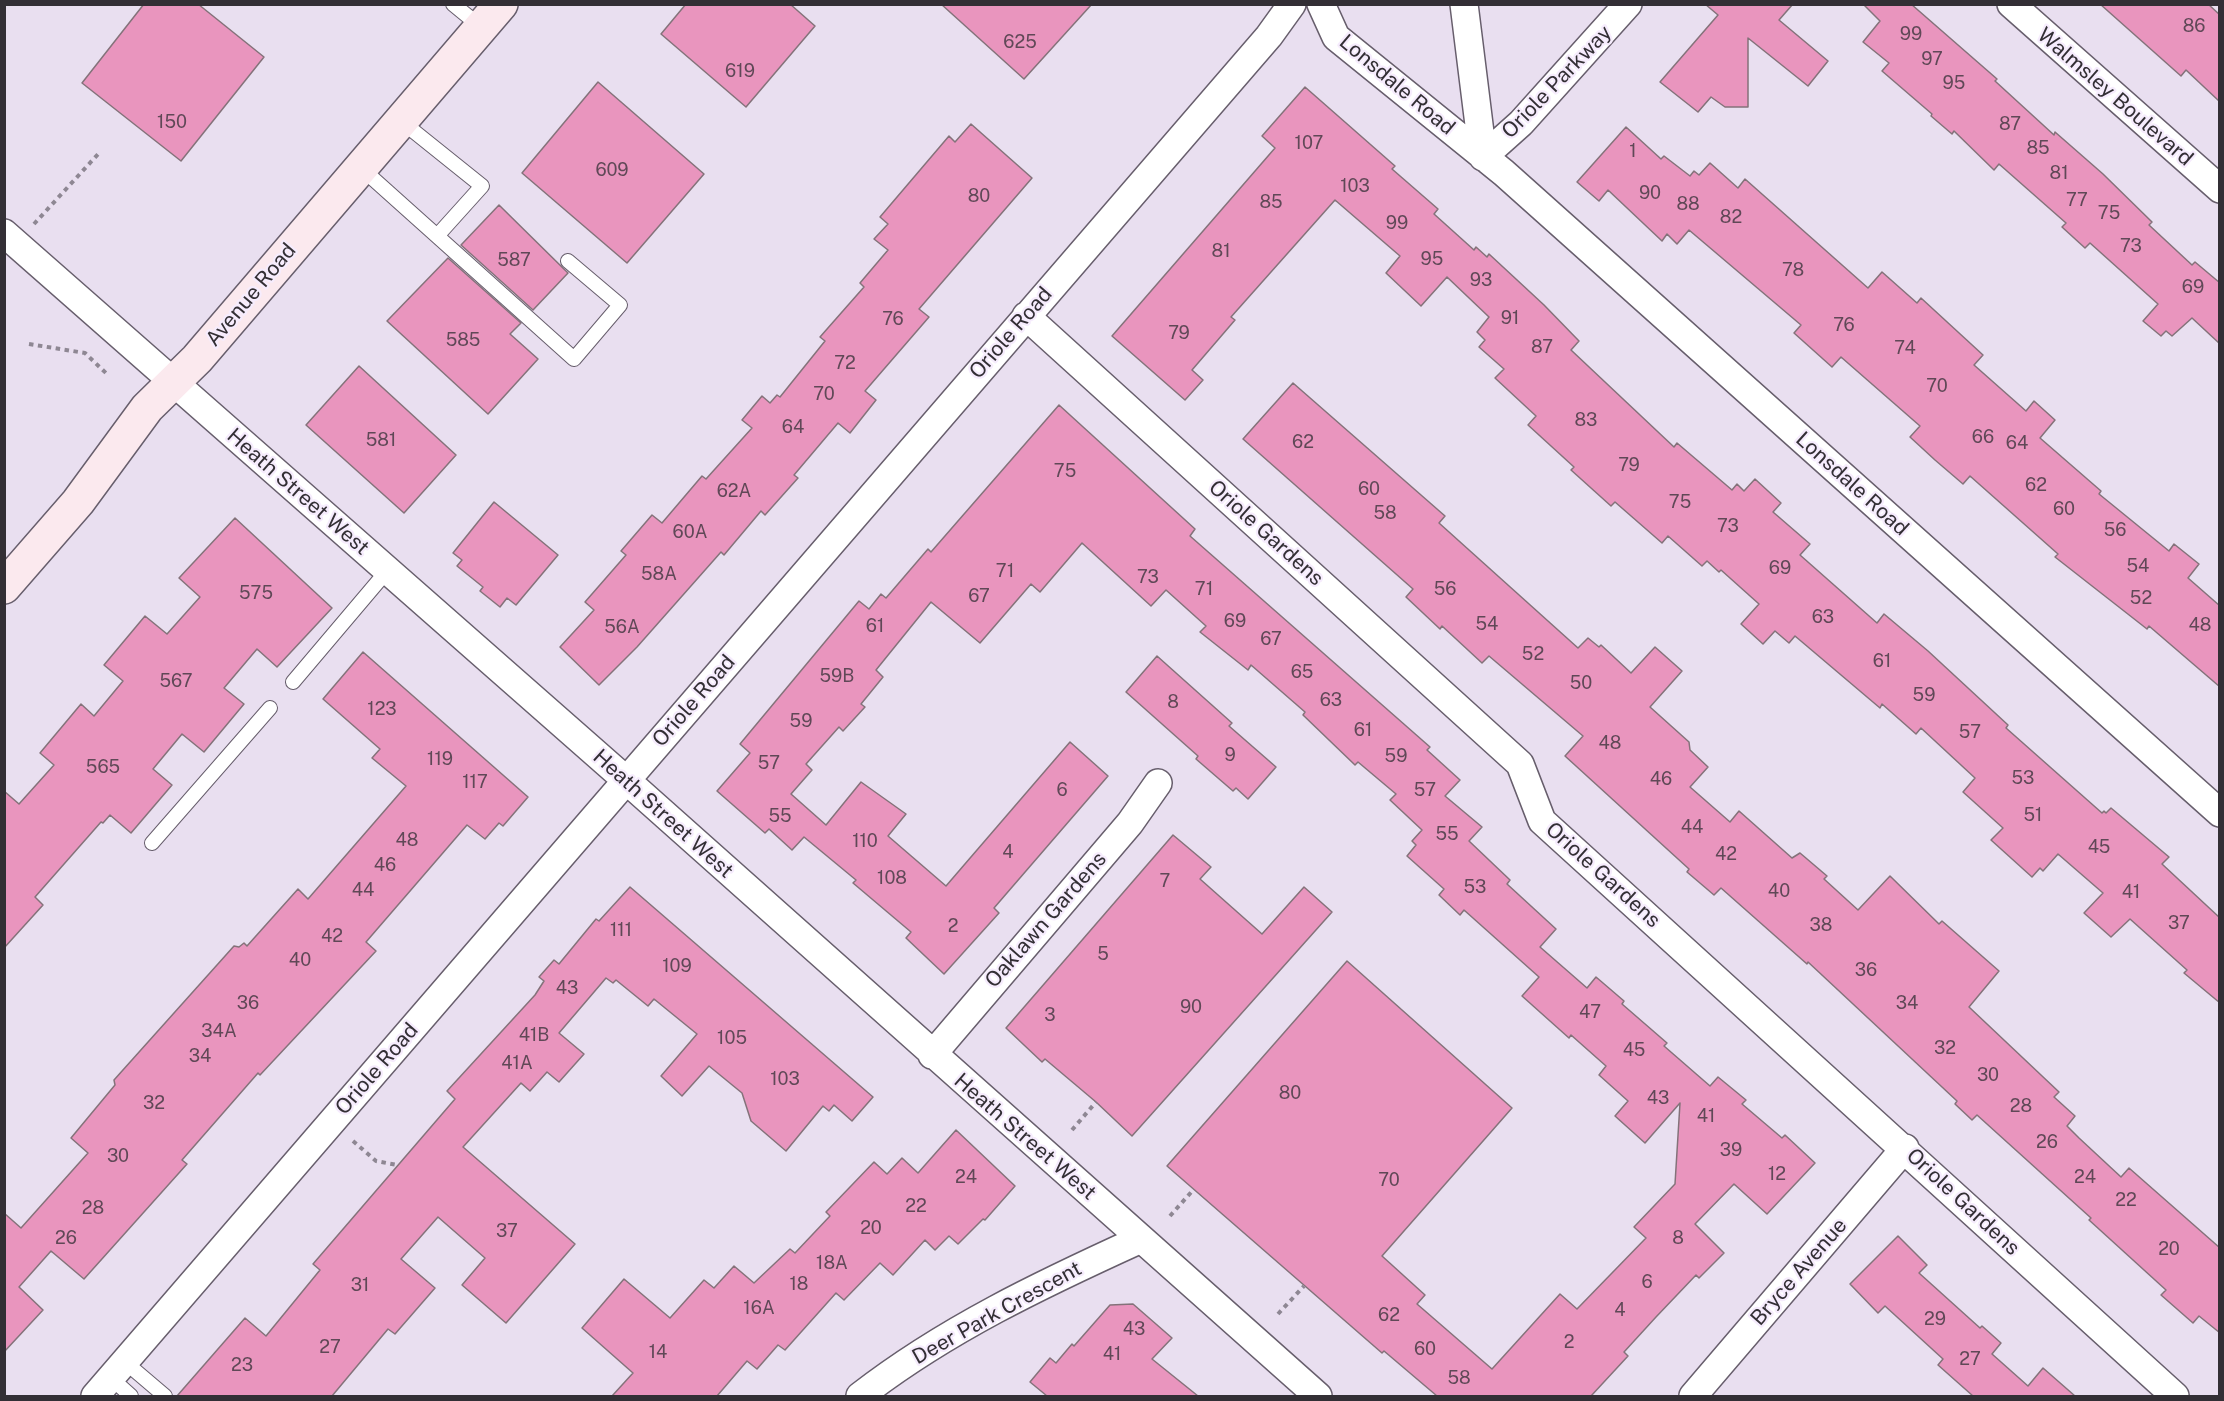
<!DOCTYPE html>
<style>
body{margin:0}
#map{position:relative;width:2224px;height:1401px;overflow:hidden;background:#e9dff0;font-family:"Public Sans",sans-serif}
canvas{display:block}
.frame{position:absolute;inset:0;border:6px solid #332f35;pointer-events:none}
</style>
<div id="map">
<canvas width="2224" height="1401"></canvas>
<div class="frame"></div>
</div>
<script>
const context = document.querySelector('canvas').getContext('2d');
context.lineJoin = 'round';
function fill(path, color) { context.fillStyle = color; context.fill(path, 'evenodd'); }
function stroke(path, color, width, dash) { context.strokeStyle = color; context.lineWidth = width; context.lineCap = dash ? 'butt' : 'round'; context.setLineDash(dash || []); context.stroke(path); }
function label(font, color, halo, rows, align = 'center') {
  context.font = font + ' "Public Sans",sans-serif'; context.lineWidth = 4.5; context.setLineDash([]); context.textBaseline = 'middle'; context.strokeStyle = halo; context.fillStyle = color; for (const [text, x, y, turn = 0] of rows) {
    context.save(); context.translate(x, y); context.rotate((+turn || 0) * Math.PI / 180); context.textAlign = isNaN(turn) ? turn : align; if (halo) context.strokeText(text, 0, 0); context.fillText(text, 0, 0); context.restore();
  }
}
const building = new Path2D(`
 M 144,4 L 198,4 L 264,57 L 181,161 L 82,83 Z
 M 686,4 L 790,4 L 815,26 L 746,107 L 661,34 Z
 M 941,4 L 1092,4 L 1024,79 Z
 M 1705,4 L 1793,4 L 1779,20 L 1828,61 L 1808,86 L 1748,38 L 1748,107 L 1725,107 L 1711,97 L 1698,112 L 1660,82 L 1718,15 Z
 M 1863,4 L 1911,4 L 1997,79 L 1995,81 L 2054,135 L 2055,132 L 2103,174 L 2152,222 L 2149,225 L 2192,265 L 2195,262 L 2220,283 L 2220,344 L 2192,318 L 2172,336 L 2166,331 L 2161,336 L 2143,321 L 2158,304 L 2090,243 L 2085,248 L 2062,227 L 2066,223 L 1999,164 L 1994,170 L 1954,131 L 1952,134 L 1931,116 L 1932,114 L 1882,71 L 1889,63 L 1863,42 L 1880,21 Z
 M 2100,4 L 2208,4 L 2220,15 L 2220,102 L 2186,70 L 2181,76 Z
 M 598,82 L 704,174 L 627,263 L 522,173 Z
 M 1305,87 L 1395,166 L 1392,169 L 1438,209 L 1434,214 L 1474,250 L 1476,247 L 1487,257 L 1489,254 L 1544,305 L 1579,341 L 1571,350 L 1674,447 L 1677,443 L 1732,490 L 1737,484 L 1744,491 L 1755,479 L 1781,503 L 1773,512 L 1810,544 L 1800,555 L 1877,623 L 1884,614 L 1928,651 L 2008,725 L 2006,728 L 2102,813 L 2104,811 L 2106,813 L 2111,808 L 2169,857 L 2162,864 L 2220,918 L 2220,1003 L 2184,973 L 2187,970 L 2130,919 L 2111,937 L 2084,913 L 2103,893 L 2058,854 L 2043,871 L 2040,868 L 2032,877 L 1991,840 L 2003,828 L 1963,792 L 1975,778 L 1921,728 L 1916,734 L 1882,704 L 1880,708 L 1795,636 L 1789,643 L 1775,631 L 1763,644 L 1741,624 L 1759,604 L 1721,570 L 1719,572 L 1707,561 L 1702,566 L 1668,536 L 1662,543 L 1615,502 L 1611,506 L 1571,470 L 1574,467 L 1528,425 L 1536,416 L 1495,378 L 1504,369 L 1479,347 L 1485,340 L 1477,332 L 1489,317 L 1447,277 L 1421,306 L 1386,273 L 1400,256 L 1335,200 L 1231,317 L 1235,320 L 1192,370 L 1203,380 L 1185,400 L 1112,336 L 1275,148 L 1262,136 Z
 M 971,124 L 1032,178 L 919,309 L 929,317 L 865,391 L 876,400 L 850,433 L 838,423 L 794,475 L 798,478 L 765,515 L 761,511 L 724,555 L 721,552 L 637,647 L 599,685 L 560,647 L 594,610 L 585,602 L 626,555 L 621,551 L 652,515 L 662,523 L 702,476 L 706,479 L 752,428 L 742,420 L 762,396 L 770,403 L 777,395 L 780,397 L 825,341 L 820,337 L 864,287 L 860,283 L 888,250 L 874,239 L 888,224 L 880,217 L 949,136 L 955,142 Z
 M 1626,127 L 1661,159 L 1664,156 L 1690,176 L 1694,171 L 1699,175 L 1710,163 L 1738,188 L 1745,179 L 1868,288 L 1882,272 L 1917,303 L 1921,298 L 1983,355 L 1974,365 L 2026,411 L 2034,401 L 2055,420 L 2040,438 L 2101,491 L 2099,494 L 2169,551 L 2174,544 L 2199,564 L 2188,578 L 2220,606 L 2220,687 L 2149,626 L 2147,629 L 2055,557 L 2058,554 L 1970,476 L 1963,484 L 1935,460 L 1910,437 L 1920,426 L 1841,357 L 1832,367 L 1794,333 L 1801,325 L 1689,230 L 1677,244 L 1667,234 L 1662,241 L 1608,190 L 1599,201 L 1577,182 Z
 M 499,205 L 568,273 L 533,310 L 461,245 Z
 M 448,258 L 521,323 L 510,334 L 538,359 L 488,414 L 387,321 Z
 M 359,366 L 456,455 L 404,513 L 306,425 Z
 M 1293,383 L 1445,516 L 1439,523 L 1578,648 L 1588,638 L 1599,647 L 1601,645 L 1631,673 L 1655,647 L 1682,671 L 1650,707 L 1689,742 L 1690,750 L 1708,767 L 1690,787 L 1730,822 L 1739,811 L 1792,858 L 1800,853 L 1827,876 L 1824,879 L 1858,910 L 1890,876 L 1939,924 L 1942,921 L 1999,971 L 1969,1007 L 2059,1092 L 2054,1097 L 2075,1116 L 2067,1126 L 2079,1138 L 2121,1177 L 2129,1168 L 2220,1248 L 2220,1333 L 2199,1316 L 2193,1323 L 2161,1295 L 2166,1290 L 2089,1220 L 2091,1218 L 1977,1115 L 1972,1120 L 1955,1104 L 1957,1101 L 1808,962 L 1807,964 L 1721,888 L 1714,895 L 1687,872 L 1689,869 L 1565,756 L 1583,736 L 1489,656 L 1482,663 L 1442,626 L 1440,629 L 1406,597 L 1413,589 L 1243,439 Z
 M 1059,405 L 1195,529 L 1190,536 L 1430,747 L 1427,750 L 1460,780 L 1445,796 L 1482,827 L 1469,841 L 1510,880 L 1507,884 L 1556,929 L 1540,947 L 1587,988 L 1596,977 L 1624,1001 L 1622,1004 L 1667,1043 L 1664,1046 L 1710,1086 L 1718,1077 L 1746,1100 L 1742,1104 L 1782,1138 L 1785,1135 L 1815,1163 L 1767,1214 L 1734,1184 L 1695,1224 L 1724,1253 L 1699,1278 L 1696,1275 L 1656,1317 L 1624,1352 L 1628,1356 L 1591,1396 L 1437,1396 L 1384,1351 L 1382,1353 L 1167,1166 L 1347,961 L 1512,1108 L 1382,1256 L 1425,1295 L 1417,1304 L 1492,1369 L 1560,1294 L 1577,1309 L 1646,1238 L 1634,1227 L 1675,1184 L 1680,1103 L 1645,1143 L 1615,1116 L 1628,1101 L 1599,1075 L 1606,1066 L 1571,1035 L 1569,1038 L 1522,996 L 1539,977 L 1464,910 L 1460,915 L 1439,895 L 1444,889 L 1407,856 L 1416,845 L 1412,841 L 1422,830 L 1390,800 L 1396,794 L 1358,762 L 1355,765 L 1303,715 L 1305,712 L 1251,665 L 1248,670 L 1200,632 L 1206,626 L 1166,590 L 1151,606 L 1082,543 L 1040,592 L 1031,584 L 980,643 L 931,602 L 876,670 L 883,677 L 861,704 L 865,707 L 843,731 L 839,727 L 806,764 L 812,770 L 791,794 L 826,825 L 861,782 L 906,814 L 888,836 L 946,886 L 1070,742 L 1108,776 L 994,908 L 999,913 L 944,974 L 906,938 L 911,932 L 853,883 L 856,880 L 804,837 L 792,850 L 769,829 L 765,833 L 717,791 L 750,753 L 740,744 L 859,601 L 869,609 L 881,594 L 886,598 L 928,549 L 931,552 Z
 M 494,502 L 558,555 L 516,605 L 507,598 L 500,607 L 480,591 L 483,587 L 457,566 L 462,560 L 453,553 Z
 M 235,518 L 332,608 L 277,667 L 257,649 L 224,688 L 244,704 L 204,752 L 182,734 L 153,769 L 172,785 L 131,833 L 110,815 L 103,823 L 101,822 L 35,897 L 43,905 L 4,948 L 4,791 L 19,804 L 54,765 L 40,753 L 81,704 L 94,716 L 123,681 L 104,665 L 145,616 L 167,634 L 200,597 L 179,578 Z
 M 363,652 L 528,797 L 503,826 L 499,823 L 485,839 L 467,825 L 366,942 L 376,951 L 260,1075 L 258,1073 L 182,1160 L 187,1164 L 84,1279 L 51,1251 L 19,1287 L 43,1310 L 4,1352 L 4,1213 L 21,1228 L 88,1153 L 71,1138 L 115,1085 L 114,1080 L 234,946 L 239,947 L 244,943 L 247,946 L 298,889 L 308,899 L 406,786 L 372,758 L 380,749 L 323,699 Z
 M 1157,656 L 1232,723 L 1229,726 L 1276,767 L 1248,799 L 1236,788 L 1233,791 L 1196,759 L 1198,756 L 1126,692 Z
 M 1173,835 L 1211,867 L 1200,879 L 1262,934 L 1304,887 L 1332,912 L 1132,1136 L 1096,1102 L 1045,1059 L 1042,1062 L 1006,1028 Z
 M 630,887 L 873,1097 L 852,1121 L 834,1105 L 829,1111 L 823,1106 L 786,1151 L 751,1121 L 742,1093 L 709,1066 L 682,1096 L 661,1076 L 697,1034 L 654,999 L 648,1006 L 616,980 L 613,983 L 606,978 L 559,1033 L 584,1054 L 559,1082 L 547,1072 L 530,1091 L 521,1083 L 463,1147 L 575,1244 L 506,1323 L 462,1285 L 485,1258 L 438,1217 L 401,1259 L 435,1288 L 395,1334 L 388,1329 L 332,1396 L 177,1396 L 245,1318 L 266,1336 L 320,1270 L 313,1264 L 455,1099 L 447,1091 L 535,995 L 544,981 L 539,977 L 554,960 L 559,964 L 596,919 L 599,921 Z
 M 956,1130 L 1015,1186 L 985,1220 L 983,1219 L 958,1244 L 949,1236 L 935,1250 L 925,1240 L 893,1275 L 880,1263 L 844,1300 L 836,1293 L 785,1350 L 778,1345 L 757,1369 L 747,1361 L 717,1396 L 612,1396 L 633,1373 L 582,1328 L 624,1279 L 670,1318 L 704,1280 L 714,1288 L 734,1266 L 754,1283 L 790,1249 L 795,1253 L 830,1216 L 826,1212 L 874,1162 L 887,1174 L 902,1158 L 918,1173 Z
 M 1898,1236 L 1927,1265 L 1919,1273 L 1980,1328 L 1982,1326 L 2001,1343 L 1992,1354 L 2028,1386 L 2043,1368 L 2075,1396 L 1973,1396 L 1938,1365 L 1943,1359 L 1885,1306 L 1878,1313 L 1850,1284 Z
 M 1133,1304 L 1172,1338 L 1152,1359 L 1198,1396 L 1047,1396 L 1030,1382 L 1050,1358 L 1056,1363 L 1072,1344 L 1074,1346 L 1110,1305 Z`);
const path = new Path2D(`
 M 34,224 L 100,152
 M 29,344 L 85,353 L 109,376
 M 1072,1130 L 1096,1102
 M 353,1141 L 376,1161 L 397,1165
 M 1170,1216 L 1194,1189
 M 1278,1314 L 1304,1286`);
const service = new Path2D(`
 M 453,4 L 481,27
 M 360,167 L 437,236 L 482,186 L 401,121
 M 437,236 L 574,359 L 620,305 L 568,261
 M 293,682 L 387,571
 M 152,843 L 270,708
 M 125,1362 L 165,1396
 M 111,1378 L 131,1396`);
const minor = new Path2D(`
 M 1321,4 L 1336,37 L 1504,173 L 2220,813
 M 1464,4 L 1483,157
 M 2011,4 L 2220,189
 M 1483,157 L 1521,123 L 1628,4
 M 4,233 L 626,780 L 1318,1396
 M 1026,316 L 1520,764 L 1542,821 L 2175,1396
 M 932,1055 L 1130,823 L 1158,783
 M 95,1396 L 1269,36 L 1292,4
 M 860,1396 C 945,1330 1042,1284 1141,1239
 M 1693,1396 L 1905,1148`);
const secondary = new Path2D(`
 M 4,587 L 78,502 L 147,408 L 197,359 L 501,4`);
const numberNames = [
 ["86",2194,26],
 ["99",1911,34],
 ["625",1020,42],
 ["97",1932,59],
 ["619",740,71],
 ["95",1954,83],
 ["150",172,122],
 ["87",2010,124],
 ["107",1309,143],
 ["85",2038,148],
 ["1",1633,151],
 ["609",612,170],
 ["81",2059,173],
 ["103",1355,186],
 ["90",1650,193],
 ["80",979,196],
 ["77",2077,200],
 ["85",1271,202],
 ["88",1688,204],
 ["75",2109,213],
 ["82",1731,217],
 ["99",1397,223],
 ["73",2131,246],
 ["81",1221,251],
 ["95",1432,259],
 ["587",514,260],
 ["78",1793,270],
 ["93",1481,280],
 ["69",2193,287],
 ["91",1510,318],
 ["76",893,319],
 ["76",1844,325],
 ["79",1179,333],
 ["585",463,340],
 ["87",1542,347],
 ["74",1905,348],
 ["72",845,363],
 ["70",1937,386],
 ["70",824,394],
 ["83",1586,420],
 ["64",793,427],
 ["66",1983,437],
 ["581",381,440],
 ["62",1303,442],
 ["64",2017,443],
 ["79",1629,465],
 ["75",1065,471],
 ["62",2036,485],
 ["60",1369,489],
 ["62A",734,491],
 ["75",1680,502],
 ["60",2064,509],
 ["58",1385,513],
 ["73",1728,526],
 ["56",2115,530],
 ["60A",690,532],
 ["54",2138,566],
 ["69",1780,568],
 ["71",1005,571],
 ["58A",659,574],
 ["73",1148,577],
 ["71",1204,589],
 ["56",1445,589],
 ["575",256,593],
 ["67",979,596],
 ["52",2141,598],
 ["63",1823,617],
 ["69",1235,621],
 ["54",1487,624],
 ["48",2200,625],
 ["61",875,626],
 ["56A",622,627],
 ["67",1271,639],
 ["52",1533,654],
 ["61",1882,661],
 ["65",1302,672],
 ["59B",837,676],
 ["567",176,681],
 ["50",1581,683],
 ["59",1924,695],
 ["63",1331,700],
 ["8",1173,702],
 ["123",382,709],
 ["59",801,721],
 ["61",1363,730],
 ["57",1970,732],
 ["48",1610,743],
 ["9",1230,755],
 ["59",1396,756],
 ["119",440,759],
 ["57",769,763],
 ["565",103,767],
 ["53",2023,778],
 ["46",1661,779],
 ["117",475,782],
 ["6",1062,790],
 ["57",1425,790],
 ["51",2033,815],
 ["55",780,816],
 ["44",1692,827],
 ["55",1447,834],
 ["48",407,840],
 ["110",865,841],
 ["45",2099,847],
 ["4",1008,852],
 ["42",1726,854],
 ["46",385,865],
 ["108",892,878],
 ["7",1165,881],
 ["53",1475,887],
 ["44",363,890],
 ["40",1779,891],
 ["41",2131,892],
 ["37",2179,923],
 ["38",1821,925],
 ["2",953,926],
 ["111",621,930],
 ["42",332,936],
 ["5",1103,954],
 ["40",300,960],
 ["109",677,966],
 ["36",1866,970],
 ["43",567,988],
 ["36",248,1003],
 ["34",1907,1003],
 ["90",1191,1007],
 ["47",1590,1012],
 ["3",1050,1015],
 ["34A",219,1031],
 ["41B",534,1035],
 ["105",732,1038],
 ["32",1945,1048],
 ["45",1634,1050],
 ["34",200,1056],
 ["41A",517,1063],
 ["30",1988,1075],
 ["103",785,1079],
 ["80",1290,1093],
 ["43",1658,1098],
 ["32",154,1103],
 ["28",2021,1106],
 ["41",1706,1116],
 ["26",2047,1142],
 ["39",1731,1150],
 ["30",118,1156],
 ["12",1777,1174],
 ["24",966,1177],
 ["24",2085,1177],
 ["70",1389,1180],
 ["22",2126,1200],
 ["22",916,1206],
 ["28",93,1208],
 ["20",871,1228],
 ["37",507,1231],
 ["26",66,1238],
 ["8",1678,1238],
 ["20",2169,1249],
 ["18A",832,1263],
 ["6",1647,1282],
 ["18",799,1284],
 ["31",360,1285],
 ["16A",759,1308],
 ["4",1620,1310],
 ["62",1389,1315],
 ["29",1935,1319],
 ["43",1134,1329],
 ["2",1569,1342],
 ["27",330,1347],
 ["60",1425,1349],
 ["14",658,1352],
 ["41",1112,1354],
 ["27",1970,1359],
 ["23",242,1365],
 ["58",1459,1378]
];
const streetNames = [
 ["Oriole Parkway",1557,82,-46],
 ["Lonsdale Road",1397,85,40],
 ["Walmsley Boulevard",2115,97,41],
 ["Avenue Road",251,295,-50],
 ["Oriole Road",1011,333,-49],
 ["Lonsdale Road",1852,484,42],
 ["Heath Street West",298,492,41],
 ["Oriole Gardens",1266,533,42],
 ["Oriole Road",694,701,-49],
 ["Heath Street West",663,814,42],
 ["Oriole Gardens",1603,875,42],
 ["Oaklawn Gardens",1046,920,-49],
 ["Oriole Road",377,1069,-49],
 ["Heath Street West",1025,1137,41],
 ["Oriole Gardens",1963,1202,43],
 ["Bryce Avenue",1799,1272,-49],
 ["Deer Park Crescent",997,1313,-29]
];
fill(building, '#e995be');
stroke(building, '#84727a', 1.5);
stroke(service, '#675e6c', 16);
stroke(minor, '#675e6c', 30);
stroke(secondary, '#675e6c', 36);
stroke(path, '#8e8793', 4, [4.5, 4.5]);
stroke(service, '#fff', 14);
stroke(minor, '#fff', 27);
stroke(secondary, '#fbe9ee', 33);
label('18px', '#604857', null, numberNames);
label('21px', '#332f35', '#f6ecfd', streetNames);
</script>
